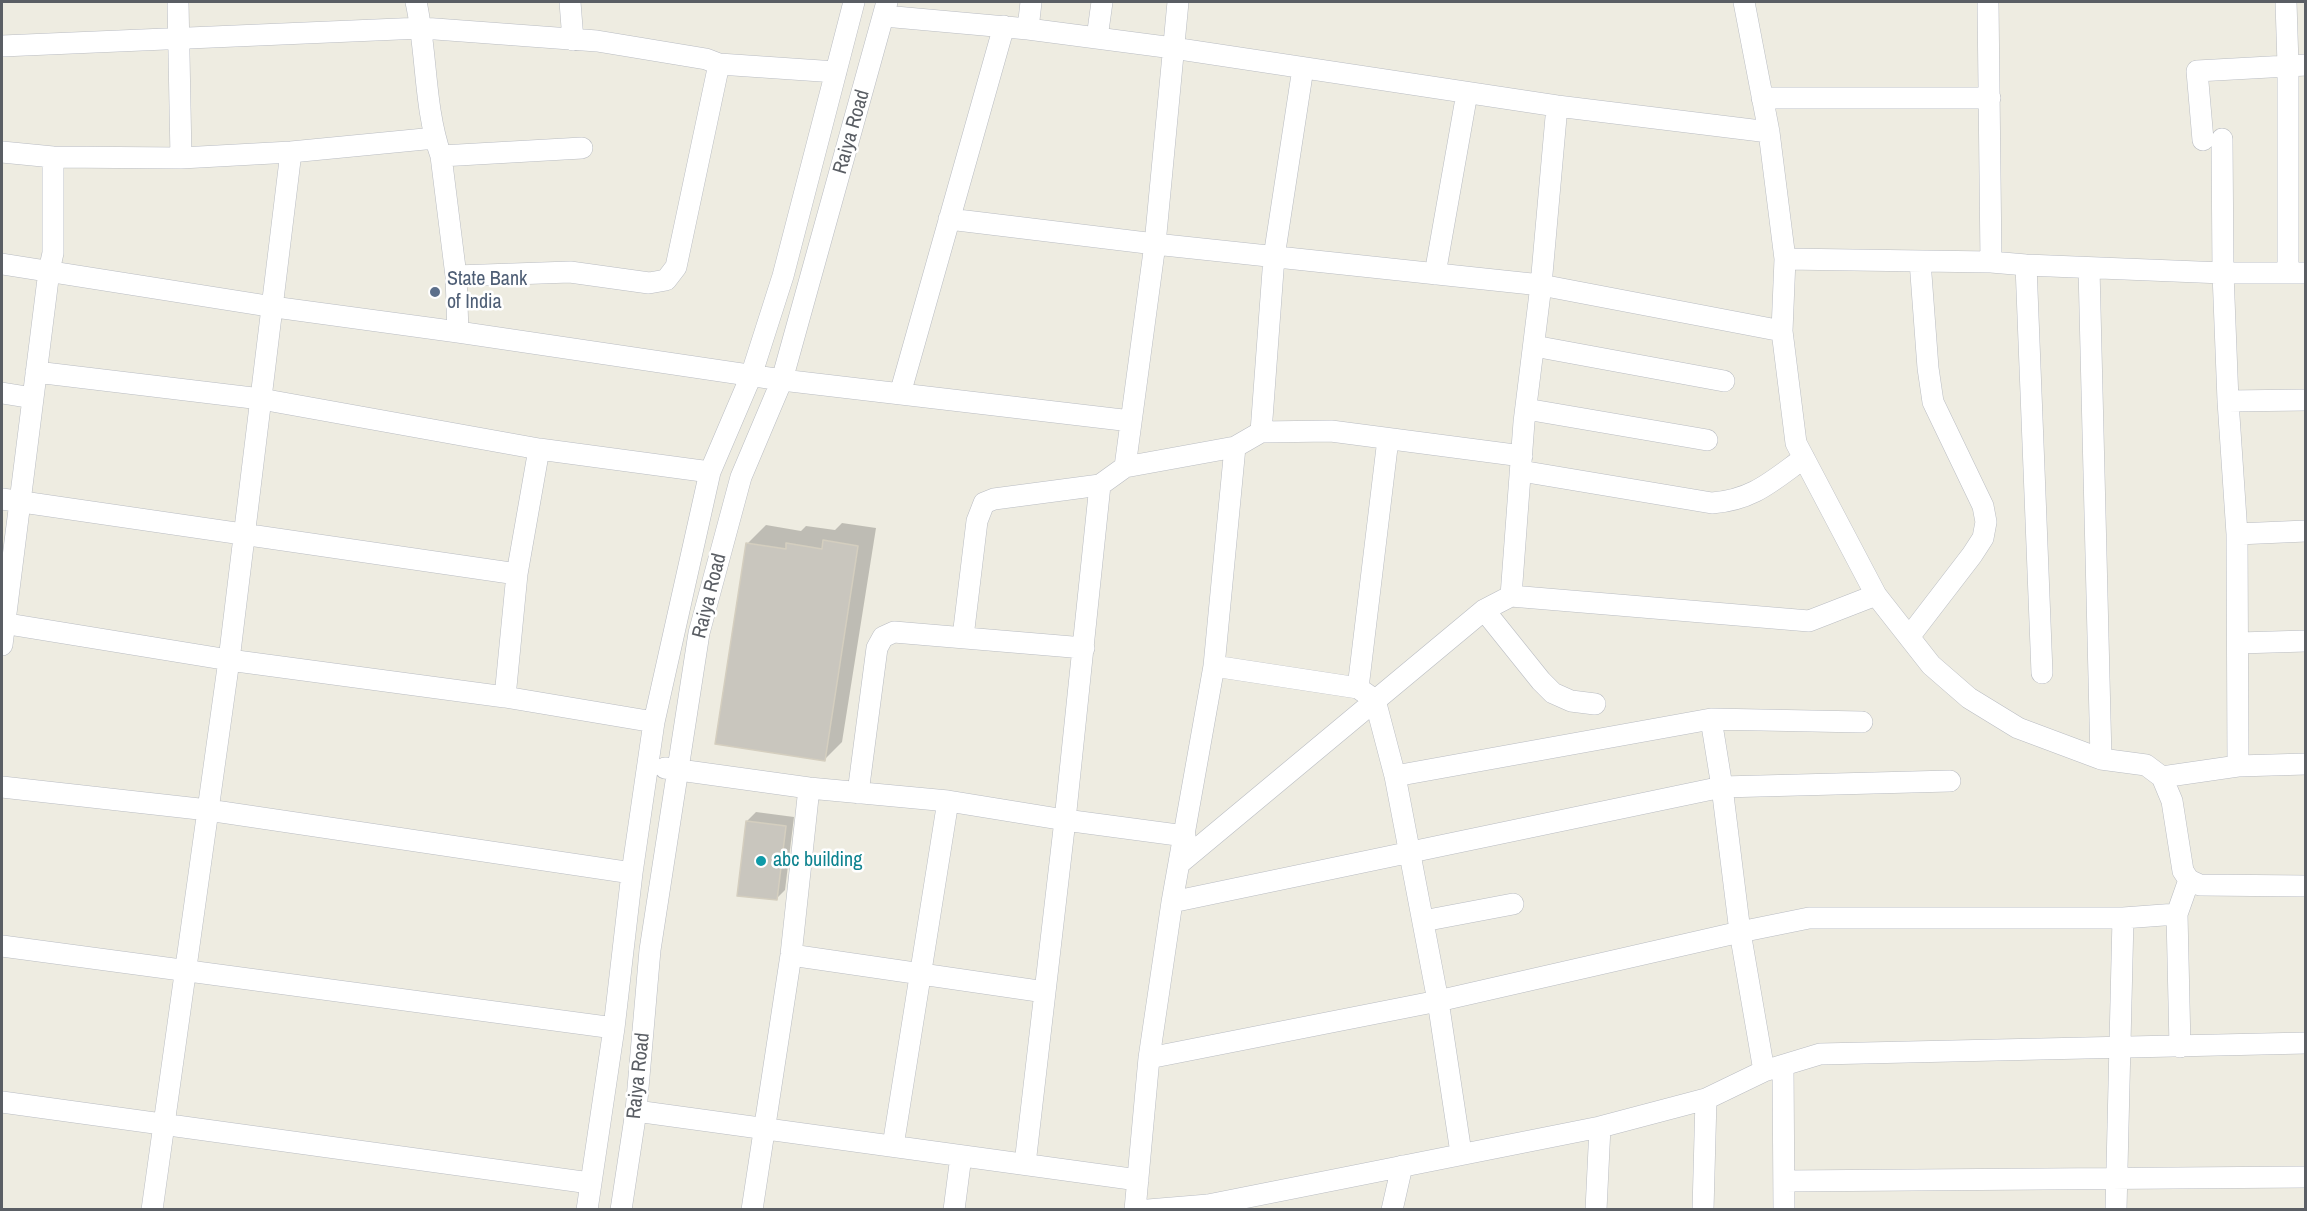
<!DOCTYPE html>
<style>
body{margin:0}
#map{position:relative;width:2307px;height:1211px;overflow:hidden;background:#eeece1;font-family:"Archivo Narrow",sans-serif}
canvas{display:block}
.frame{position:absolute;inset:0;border:3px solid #5a5e64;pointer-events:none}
</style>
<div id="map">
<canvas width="2307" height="1211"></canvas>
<div class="frame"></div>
</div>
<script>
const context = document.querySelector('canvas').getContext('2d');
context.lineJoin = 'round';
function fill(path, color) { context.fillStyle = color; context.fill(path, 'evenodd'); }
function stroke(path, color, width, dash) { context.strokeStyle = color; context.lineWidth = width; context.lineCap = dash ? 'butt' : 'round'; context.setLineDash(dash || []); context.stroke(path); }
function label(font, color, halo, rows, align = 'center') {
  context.font = font + ' "Archivo Narrow",sans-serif'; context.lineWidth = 5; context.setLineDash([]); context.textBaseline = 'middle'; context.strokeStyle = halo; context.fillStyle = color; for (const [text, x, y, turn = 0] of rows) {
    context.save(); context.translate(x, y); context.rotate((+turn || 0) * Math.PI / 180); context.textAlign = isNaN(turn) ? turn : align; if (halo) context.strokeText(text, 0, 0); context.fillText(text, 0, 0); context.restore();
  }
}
const shadow = new Path2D(`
 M 842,523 L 876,528 L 842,742 L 824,760 L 748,543 L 766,525 L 801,531 L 806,526 L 835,530 Z
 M 756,812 L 794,817 L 785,890 L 776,899 L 747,821 Z`);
const building = new Path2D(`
 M 823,540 L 858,546 L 825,761 L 715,744 L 746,543 L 786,549 L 786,543 L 822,549 Z
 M 746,821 L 786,826 L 777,900 L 737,896 Z`);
const minor = new Path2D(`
 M 178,2 L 181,158
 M 416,2 C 427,51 424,109 441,156 L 456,276 L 458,332
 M 570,2 L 573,40
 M 1744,2 L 1769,132 L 1785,259 L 1782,331 L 1796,443 L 1876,595 L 1931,665 L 1969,698 L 2018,728 L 2101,759 L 2146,765 L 2162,777 L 2172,801 L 2183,871 L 2189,880 L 2200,885 L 2306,886
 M 1988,2 L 1991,262
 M 2286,2 L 2288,65 L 2288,273
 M 884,16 L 1028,29 L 1173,48 L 1557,106 L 1769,132
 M 1028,29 L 1031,2
 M 1097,38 L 1102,2
 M 2,46 L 422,28 L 597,41 L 706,59 L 719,64 L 836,72
 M 1303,68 L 1274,257 L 1261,432 L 1331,431 L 1522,456
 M 1762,98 L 1990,98
 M 2203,140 L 2197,71 L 2306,65
 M 2,152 L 53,157
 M 441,156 L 582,148
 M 949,219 L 1155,244 L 1541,285 L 1557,106
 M 1785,259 L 1991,262 L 2026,265 L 2223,273 L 2306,273
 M 2,264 L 274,307 L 458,332 L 782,380 L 1131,421
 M 2026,265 L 2042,673
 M 2089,268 L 2101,759
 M 1435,274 L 1467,93
 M 456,276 L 570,272 L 649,283 L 666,280 L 676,267 L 719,64
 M 1534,346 L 1724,381
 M 36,372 L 261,399 L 539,449 L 710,472
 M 2,393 L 33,398
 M 900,394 L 1004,26
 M 2228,401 L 2306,400
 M 1526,409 L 1707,440
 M 1125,467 L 1155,244 L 1178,2
 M 1521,471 L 1712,503 C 1753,500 1772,481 1804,458
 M 2,499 L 517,574
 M 2237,534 L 2306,531
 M 1511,596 L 1524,422 L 1541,285 L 1782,331
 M 1484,610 L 1541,681 L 1553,693 L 1571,701 L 1595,704
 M 2,623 L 229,660 L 505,697 L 654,722
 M 963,637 L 977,521 L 984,503 L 994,499 L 1100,485 L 1125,467 L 1235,447 L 1261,432
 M 1909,637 L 1972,555 L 1983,538 L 1986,522 L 1983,506 L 1933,402 L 1928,368 L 1920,261
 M 2239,643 L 2306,641
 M 2,645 L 49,271 L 53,253 L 53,157 L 181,158 L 291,152 L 435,138
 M 1214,666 L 1358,688 L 1375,700 L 1395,776 L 1438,1001 L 1461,1153
 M 1358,688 L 1388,439
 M 505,697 L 517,574 L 539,449
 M 1711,719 L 1722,787 L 1950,781
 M 2238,766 L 2306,764
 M 665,768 L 809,788 L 948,801 L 1065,820 L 1185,836
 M 1395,776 L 1711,719 L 1862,722
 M 2162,777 L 2238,766 L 2237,534 L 2228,401 L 2223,273 L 2222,139
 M 2,787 L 208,810 L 632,873
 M 858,793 L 877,648 L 883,637 L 894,632 L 1084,648
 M 1180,863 L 1484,610 L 1511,596 L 1809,621 L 1876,595
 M 1172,902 L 1722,787 L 1740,932 L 1809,918 L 2123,918
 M 2177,914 L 2180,1047
 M 1423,921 L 1513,904
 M 2,946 L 614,1028
 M 791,955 L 1045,992
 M 1149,1058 L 1438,1001 L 1740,932 L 1764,1071 L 1706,1099
 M 1783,1066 L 1784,1210
 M 1764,1071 L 1820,1054 L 2306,1043
 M 2,1102 L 590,1183
 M 636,1111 L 1138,1180
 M 893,1146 L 948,801
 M 1025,1164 L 1065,820 L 1100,485
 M 1784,1181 L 2306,1177
 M 152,1210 L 229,660 L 291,152
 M 587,1210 L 614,1028 L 632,873 L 654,722 L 710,472 L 751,376 L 783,276 L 854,2
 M 621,1210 L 636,1111 L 650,950 L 699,633 L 741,477 L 782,380 L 887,2
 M 752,1210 L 791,955 L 809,788
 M 954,1210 L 961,1156
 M 1135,1210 L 1149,1058 L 1172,902 L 1214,666 L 1235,447
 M 1148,1210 L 1208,1205 L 1600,1127
 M 1392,1210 L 1402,1166
 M 1596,1210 L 1600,1127 L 1706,1099 L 1703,1210
 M 2116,1210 L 2123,918 L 2177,914 L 2189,880`);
const markers = [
 [435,292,6,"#5c6f8a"],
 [761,861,6,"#0f9aa8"]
];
const streetNames = [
 ["Raiya Road",852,132,-74],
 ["Raiya Road",710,596,-76],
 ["Raiya Road",639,1076,-84]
];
const serviceNames = [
 ["State Bank",447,280],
 ["of India",447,303]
];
const cultureNames = [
 ["abc building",773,861]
];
fill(shadow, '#0003');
fill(building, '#c9c6be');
stroke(building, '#d4cebf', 1.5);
stroke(minor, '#b9bcc2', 22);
stroke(minor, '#fff', 21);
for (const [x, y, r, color] of markers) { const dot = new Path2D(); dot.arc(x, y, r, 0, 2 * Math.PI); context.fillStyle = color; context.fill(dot); stroke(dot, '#fff', 2); }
label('20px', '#5a5e64', '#fff', streetNames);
label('20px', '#4e5e75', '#fff', serviceNames, 'left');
label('20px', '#0d838f', '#fff', cultureNames, 'left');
</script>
